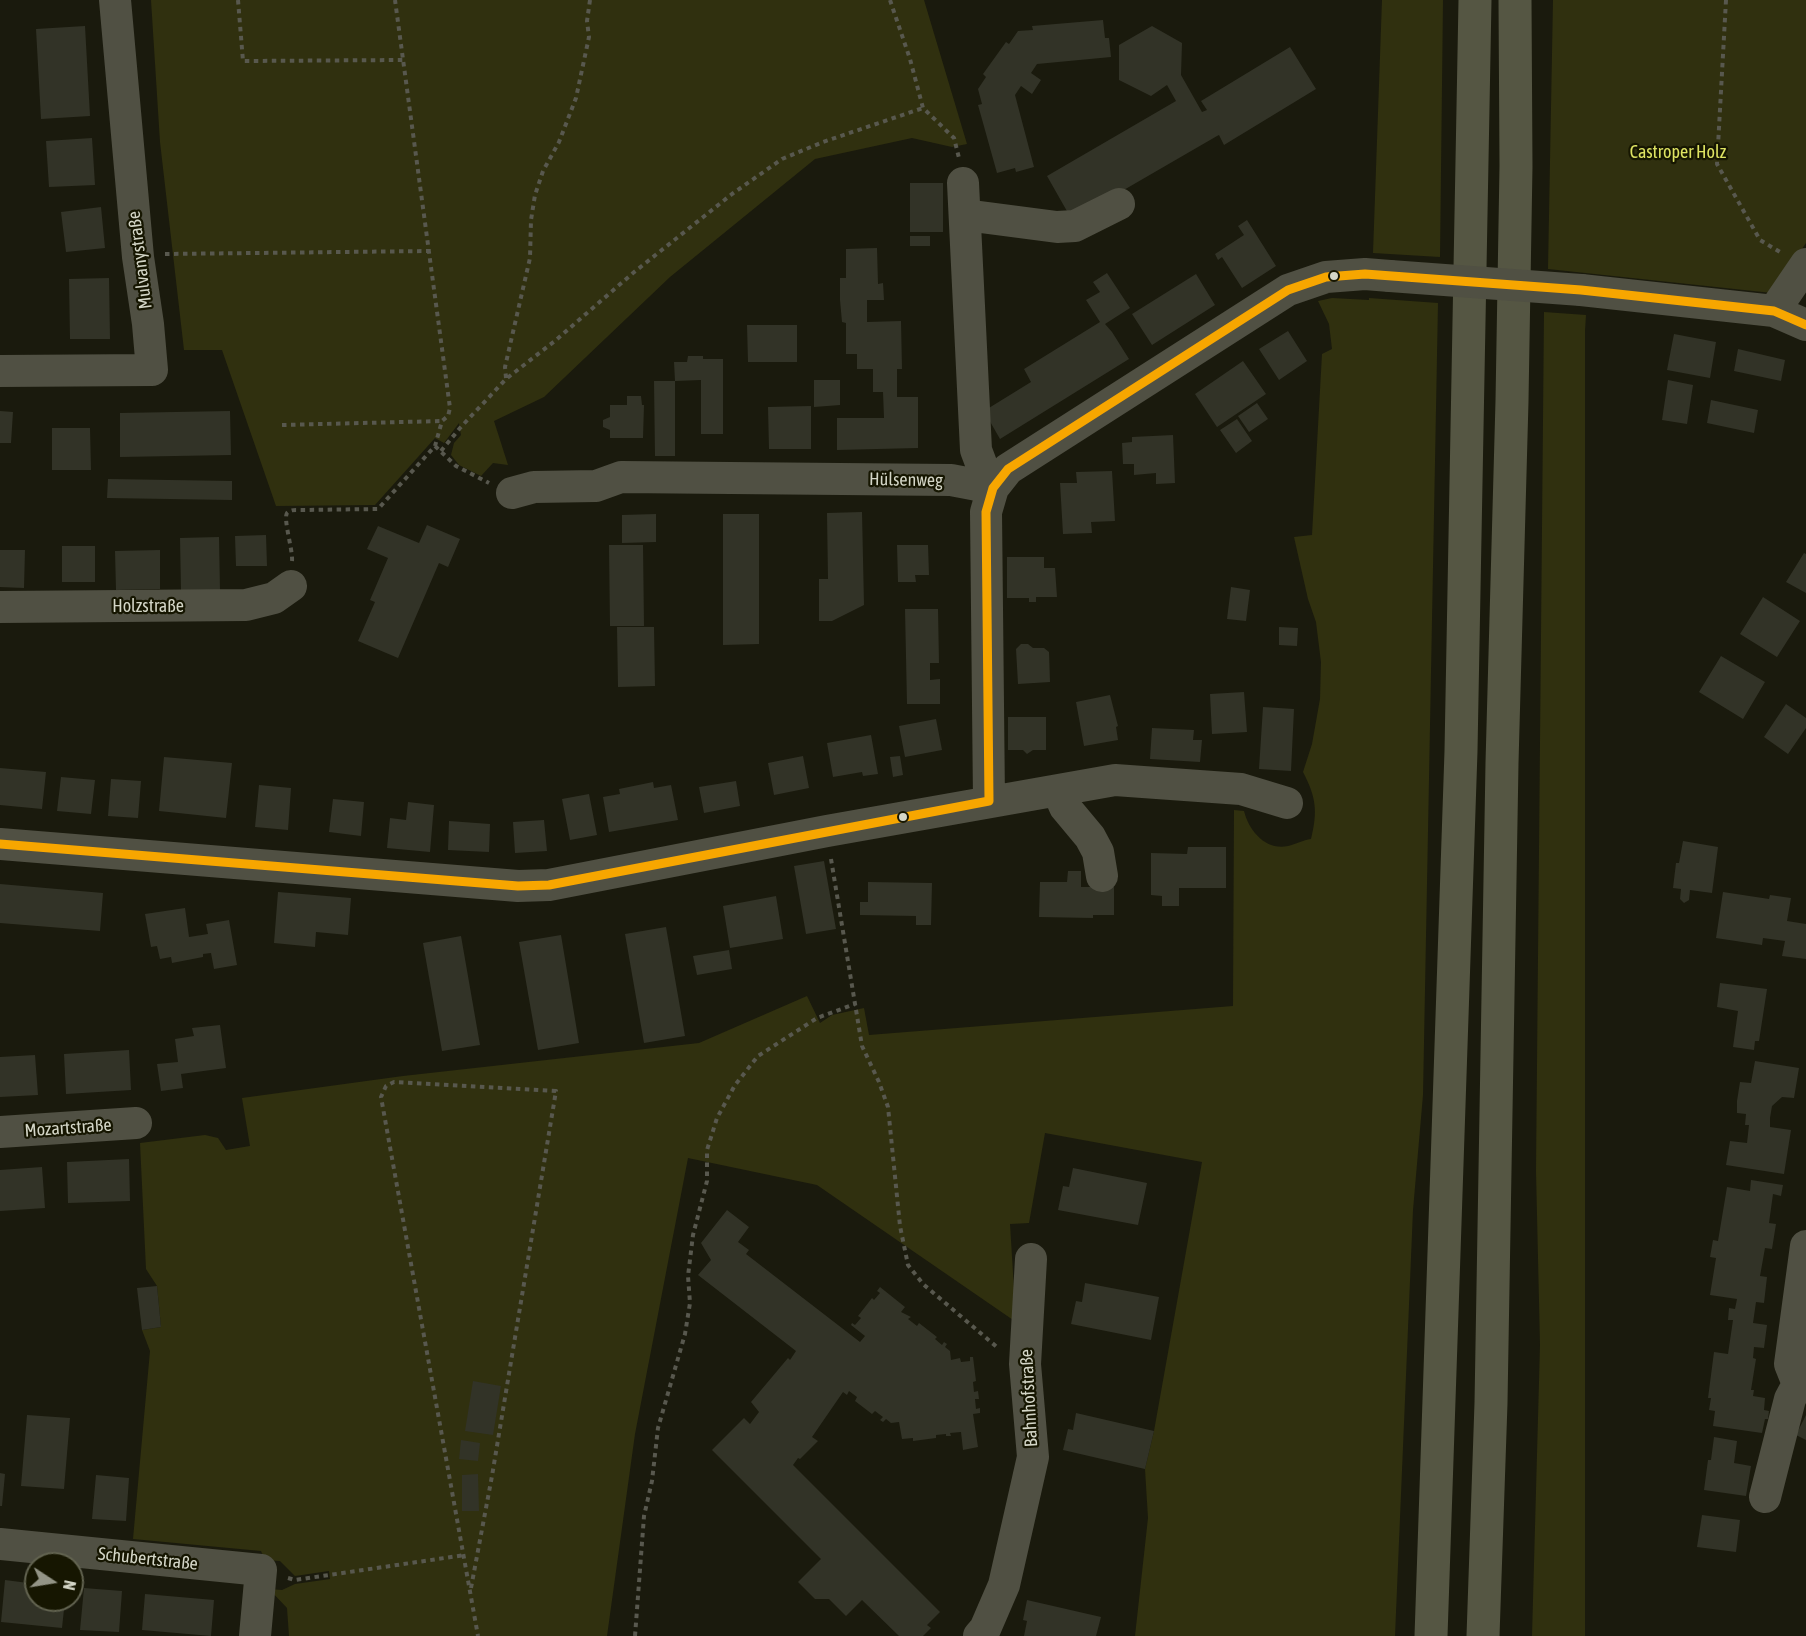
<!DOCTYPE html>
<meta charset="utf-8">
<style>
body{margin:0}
#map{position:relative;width:1806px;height:1636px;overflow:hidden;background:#1a1a0d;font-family:"Asap Condensed",sans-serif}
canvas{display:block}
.north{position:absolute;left:24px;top:1552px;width:60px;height:60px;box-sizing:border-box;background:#161601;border:2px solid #626350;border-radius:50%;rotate:102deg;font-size:16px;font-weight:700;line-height:24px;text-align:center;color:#d4d6c7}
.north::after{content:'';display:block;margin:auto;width:21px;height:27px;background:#939486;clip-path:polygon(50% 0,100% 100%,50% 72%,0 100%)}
</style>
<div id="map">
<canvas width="1806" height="1636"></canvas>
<div class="north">N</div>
</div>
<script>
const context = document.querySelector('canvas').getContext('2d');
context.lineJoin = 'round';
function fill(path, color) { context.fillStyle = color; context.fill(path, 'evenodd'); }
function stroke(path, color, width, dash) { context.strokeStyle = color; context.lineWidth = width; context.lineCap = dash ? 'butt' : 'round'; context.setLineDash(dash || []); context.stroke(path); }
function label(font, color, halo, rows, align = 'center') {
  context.font = font + ' "Asap Condensed",sans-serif'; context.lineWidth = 4.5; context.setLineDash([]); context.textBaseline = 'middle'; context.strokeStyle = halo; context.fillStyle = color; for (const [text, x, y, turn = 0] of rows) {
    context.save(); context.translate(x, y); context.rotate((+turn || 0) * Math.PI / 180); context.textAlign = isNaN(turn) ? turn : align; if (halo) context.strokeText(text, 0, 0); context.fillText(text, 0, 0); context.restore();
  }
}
const green = new Path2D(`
 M 151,0 L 924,0 L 967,144 L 952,147 L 912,138 L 815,159 L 670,277 L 544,397 L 494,421 L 508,465 L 493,463 L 481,476 L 459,465 L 451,455 L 454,443 L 461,435 L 459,423 L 444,443 L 435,438 L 375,505 L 276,506 L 222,350 L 184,350 L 160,142 Z
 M 1382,0 L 1443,0 L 1440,257 L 1373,253 Z
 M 1553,0 L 1806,0 L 1806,243 L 1772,293 L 1548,269 Z
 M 1332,298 L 1369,300 L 1369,298 L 1438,303 L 1423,1095 L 1413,1210 L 1395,1636 L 1135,1636 L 1148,1518 L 1145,1469 L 1154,1431 L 1202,1162 L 1045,1133 L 1029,1223 L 1010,1224 L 1016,1322 L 817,1185 L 688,1158 L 635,1434 L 607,1636 L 289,1636 L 287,1608 L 269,1589 L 282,1590 L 295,1584 L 330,1579 L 329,1571 L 295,1576 L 280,1561 L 265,1560 L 261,1551 L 133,1539 L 150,1351 L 142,1330 L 161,1327 L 157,1286 L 146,1269 L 140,1143 L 205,1135 L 218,1138 L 226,1150 L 250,1146 L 242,1098 L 403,1076 L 699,1043 L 807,996 L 820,1023 L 832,1015 L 864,1008 L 869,1035 L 1233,1006 L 1234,810 L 1244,811 C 1249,831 1266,851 1288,846 C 1296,844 1303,840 1311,839 C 1318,811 1316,797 1303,772 L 1312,744 L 1320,699 L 1321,662 L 1316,622 L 1308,599 L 1294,537 L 1312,535 L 1322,354 L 1332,349 L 1329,324 L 1318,301 Z
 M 1544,312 L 1586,315 L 1585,331 L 1585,1636 L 1532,1636 L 1540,1345 L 1536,1171 Z`);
const building = new Path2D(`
 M 1103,20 L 1105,38 L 1109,38 L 1111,57 L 1037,64 L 1031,73 L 1041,80 L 1032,94 L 1021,86 L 1015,95 L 1034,167 L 1016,172 L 1015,168 L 997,173 L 978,105 L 982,104 L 978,89 L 986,77 L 983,74 L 1006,42 L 1009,44 L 1018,31 L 1033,30 L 1032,26 Z
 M 85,26 L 90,116 L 41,119 L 36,29 Z
 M 1152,26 L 1182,43 L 1181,75 L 1202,112 L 1207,110 L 1201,101 L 1290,47 L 1316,89 L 1224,145 L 1219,135 L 1217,136 L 1072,220 L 1047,176 L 1176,101 L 1167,85 L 1151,96 L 1119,80 L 1119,45 Z
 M 92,138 L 95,185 L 49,187 L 46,141 Z
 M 910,183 L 943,183 L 943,232 L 910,232 Z
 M 101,207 L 105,248 L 66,252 L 61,212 Z
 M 1247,220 L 1276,266 L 1242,288 L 1222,257 L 1218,260 L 1215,254 L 1244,235 L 1238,226 Z
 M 910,236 L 930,236 L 930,246 L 910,246 Z
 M 877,248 L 878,284 L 883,283 L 884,300 L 867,300 L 867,322 L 901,321 L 902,369 L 897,369 L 897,397 L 918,397 L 918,448 L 837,450 L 837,418 L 884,418 L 883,392 L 873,392 L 873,369 L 857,369 L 857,354 L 846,354 L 846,323 L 842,322 L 840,300 L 840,278 L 846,278 L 846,249 Z
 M 1107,273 L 1130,308 L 1105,324 L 1112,332 L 1129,359 L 1000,439 L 984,411 L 1031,382 L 1024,369 L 1100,322 L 1086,300 L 1100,292 L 1093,282 Z
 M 1196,274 L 1215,305 L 1152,345 L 1132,314 Z
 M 109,278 L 110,339 L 70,339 L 69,279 Z
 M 747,325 L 797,325 L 797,362 L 748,362 Z
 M 1288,331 L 1307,361 L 1279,380 L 1259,349 Z
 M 1674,334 L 1716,342 L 1710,378 L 1667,370 Z
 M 1738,349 L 1785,360 L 1781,381 L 1734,371 Z
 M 688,356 L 703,356 L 703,359 L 723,359 L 723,434 L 701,434 L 701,380 L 675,381 L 674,362 L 687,362 Z
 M 1243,361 L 1266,394 L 1217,427 L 1195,394 Z
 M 814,380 L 840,380 L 840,405 L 814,407 Z
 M 1668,380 L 1693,385 L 1687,424 L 1662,420 Z
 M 654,381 L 675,381 L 675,456 L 655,456 Z
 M 627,396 L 641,396 L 642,405 L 644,405 L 643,438 L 610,438 L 610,430 L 603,427 L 603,420 L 610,417 L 610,405 L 627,405 Z
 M 1711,400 L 1758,410 L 1754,433 L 1707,423 Z
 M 1257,403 L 1268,419 L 1249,432 L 1238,416 Z
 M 811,406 L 811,449 L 769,449 L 768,407 Z
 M 0,411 L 13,412 L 11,443 L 0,443 Z
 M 230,411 L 231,455 L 120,457 L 120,413 Z
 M 1237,419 L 1252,441 L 1236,453 L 1220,430 Z
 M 52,428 L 90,428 L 91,470 L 52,470 Z
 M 1173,435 L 1175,483 L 1156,484 L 1156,473 L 1134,475 L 1134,464 L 1123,464 L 1122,443 L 1132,442 L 1132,437 Z
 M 1112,471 L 1115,521 L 1091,522 L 1092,533 L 1063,534 L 1060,483 L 1077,483 L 1076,472 Z
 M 108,479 L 232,481 L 232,500 L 107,498 Z
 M 862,512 L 864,605 L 832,621 L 819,621 L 819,579 L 828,579 L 827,513 Z
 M 656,514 L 656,542 L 622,543 L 622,515 Z
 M 723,514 L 759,514 L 759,644 L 723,645 Z
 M 427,525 L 460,539 L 448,567 L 439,563 L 398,658 L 358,641 L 375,602 L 370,600 L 388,558 L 367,549 L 378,526 L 419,543 Z
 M 266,535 L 267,566 L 236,566 L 235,536 Z
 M 219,537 L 220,590 L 181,591 L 180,538 Z
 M 609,545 L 643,545 L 644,626 L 610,626 Z
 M 897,545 L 928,545 L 929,575 L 915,575 L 916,582 L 898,582 Z
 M 62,546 L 95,546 L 95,582 L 62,582 Z
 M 0,550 L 25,550 L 24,588 L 0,587 Z
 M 160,550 L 160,589 L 116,590 L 115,551 Z
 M 1804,553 L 1806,554 L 1806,593 L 1786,582 Z
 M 1007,557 L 1044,557 L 1044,568 L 1055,568 L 1057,597 L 1036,597 L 1036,602 L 1029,602 L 1029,598 L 1007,598 Z
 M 1231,587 L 1250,590 L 1246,621 L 1227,619 Z
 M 1763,597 L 1800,621 L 1777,657 L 1740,634 Z
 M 905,609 L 938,609 L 939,663 L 930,663 L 930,680 L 940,679 L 940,704 L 907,704 Z
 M 617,627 L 654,627 L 655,686 L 618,687 Z
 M 1279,627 L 1298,628 L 1297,646 L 1279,645 Z
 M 1021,644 L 1028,644 L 1033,648 L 1044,648 L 1049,652 L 1050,682 L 1018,684 L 1016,649 Z
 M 1721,656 L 1765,682 L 1743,719 L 1699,692 Z
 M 1244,692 L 1247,732 L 1212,734 L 1210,694 Z
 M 1110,695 L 1118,726 L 1116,727 L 1118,740 L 1084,746 L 1076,702 Z
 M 1786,704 L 1806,718 L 1806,728 L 1788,754 L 1764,737 Z
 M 1263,707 L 1294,709 L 1291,771 L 1259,769 Z
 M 1008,717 L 1046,717 L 1046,750 L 1033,750 L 1027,754 L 1023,750 L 1008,750 Z
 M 936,719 L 942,750 L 905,757 L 899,726 Z
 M 1152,728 L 1194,730 L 1193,740 L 1202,740 L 1200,762 L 1150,759 Z
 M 871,735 L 878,774 L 863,776 L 862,772 L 833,777 L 827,743 Z
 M 803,756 L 809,788 L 774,795 L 768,763 Z
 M 900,756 L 903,775 L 893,777 L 890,757 Z
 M 164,757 L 232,763 L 226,818 L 159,811 Z
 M 0,768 L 46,772 L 42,809 L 0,805 Z
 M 61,777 L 95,780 L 91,814 L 57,811 Z
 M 111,779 L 141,781 L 138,818 L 108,816 Z
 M 736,781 L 740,806 L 704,813 L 699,787 Z
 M 653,782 L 654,788 L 671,785 L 678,820 L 609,832 L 603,797 L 620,794 L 619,789 Z
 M 259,785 L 291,788 L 288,830 L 255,827 Z
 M 589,794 L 597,835 L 570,840 L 562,799 Z
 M 333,799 L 364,802 L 361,836 L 329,832 Z
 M 408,802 L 434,805 L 430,852 L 387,848 L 390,818 L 406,820 Z
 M 544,820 L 547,851 L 515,853 L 513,822 Z
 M 449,821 L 490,824 L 489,852 L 448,850 Z
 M 1683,841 L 1718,847 L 1712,893 L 1690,890 L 1689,900 L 1684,903 L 1680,899 L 1681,889 L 1673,888 L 1676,863 L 1679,863 Z
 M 1188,847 L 1226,847 L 1226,888 L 1179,888 L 1179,906 L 1162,906 L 1162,896 L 1151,895 L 1151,853 L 1187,854 Z
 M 824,861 L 836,929 L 806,934 L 794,866 Z
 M 1068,871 L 1081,871 L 1081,887 L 1114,887 L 1114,915 L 1093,915 L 1093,918 L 1039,917 L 1040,882 L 1067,882 Z
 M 868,882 L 932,883 L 931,925 L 916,925 L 916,916 L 860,915 L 860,902 L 868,902 Z
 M 0,884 L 103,893 L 100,931 L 0,923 Z
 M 278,892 L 351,898 L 348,935 L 316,932 L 315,947 L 274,943 Z
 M 1723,892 L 1769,899 L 1770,895 L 1791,898 L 1787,921 L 1806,924 L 1806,959 L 1782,956 L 1785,941 L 1763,938 L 1762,945 L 1716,938 Z
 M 776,896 L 783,939 L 730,948 L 723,906 Z
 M 185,908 L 189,937 L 208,934 L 206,924 L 229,920 L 237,965 L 214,969 L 211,953 L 203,954 L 203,957 L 172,963 L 171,957 L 160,959 L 157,946 L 151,947 L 145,914 Z
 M 666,927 L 685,1036 L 644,1043 L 625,934 Z
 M 561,935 L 579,1043 L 538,1050 L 519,942 Z
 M 461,936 L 480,1045 L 442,1051 L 423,943 Z
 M 729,950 L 732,969 L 697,975 L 693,956 Z
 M 1720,983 L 1767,989 L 1759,1041 L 1755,1041 L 1754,1050 L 1733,1047 L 1738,1011 L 1717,1007 Z
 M 220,1025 L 226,1068 L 181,1074 L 183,1088 L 161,1091 L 157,1064 L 178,1062 L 175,1039 L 194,1036 L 192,1028 Z
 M 129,1050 L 131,1090 L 66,1094 L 64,1054 Z
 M 35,1055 L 38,1095 L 0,1097 L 0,1057 Z
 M 1755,1061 L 1799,1068 L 1794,1098 L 1782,1097 L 1772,1106 L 1770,1118 L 1770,1127 L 1791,1130 L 1784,1174 L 1726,1165 L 1730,1141 L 1747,1143 L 1749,1125 L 1745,1125 L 1746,1114 L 1737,1113 L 1737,1101 L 1740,1082 L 1751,1083 Z
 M 129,1159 L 130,1201 L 68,1203 L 67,1162 Z
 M 42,1167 L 45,1208 L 0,1211 L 0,1170 Z
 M 1073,1168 L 1147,1183 L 1138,1225 L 1058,1210 L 1063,1186 L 1069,1187 Z
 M 1751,1180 L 1783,1185 L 1781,1196 L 1773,1194 L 1769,1223 L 1776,1224 L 1772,1249 L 1765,1248 L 1760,1276 L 1767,1277 L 1764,1303 L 1756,1302 L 1753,1323 L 1767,1325 L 1764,1348 L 1754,1347 L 1753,1358 L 1756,1359 L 1751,1390 L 1754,1390 L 1753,1396 L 1765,1398 L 1764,1410 L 1769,1411 L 1768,1419 L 1765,1419 L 1762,1433 L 1713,1426 L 1715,1411 L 1709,1410 L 1711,1398 L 1708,1398 L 1714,1352 L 1728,1354 L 1733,1320 L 1728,1320 L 1729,1308 L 1735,1309 L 1737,1299 L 1710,1295 L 1716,1258 L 1710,1257 L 1713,1240 L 1718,1241 L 1727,1187 L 1750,1191 Z
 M 727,1210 L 749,1227 L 738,1242 L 749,1250 L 746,1254 L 860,1342 L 865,1336 L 851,1325 L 852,1323 L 855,1325 L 861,1318 L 858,1316 L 872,1298 L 874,1300 L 880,1293 L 877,1291 L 880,1287 L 905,1307 L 901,1312 L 911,1317 L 908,1319 L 917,1326 L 919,1323 L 937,1337 L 935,1339 L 942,1345 L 944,1342 L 947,1344 L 945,1347 L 950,1351 L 951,1360 L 960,1358 L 961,1362 L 970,1361 L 970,1357 L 973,1357 L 976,1381 L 973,1382 L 974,1392 L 978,1391 L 979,1399 L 975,1399 L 976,1409 L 980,1408 L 980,1413 L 973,1414 L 978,1447 L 963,1450 L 961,1432 L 950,1433 L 951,1436 L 946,1436 L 946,1434 L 936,1435 L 936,1438 L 913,1441 L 913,1438 L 902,1439 L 899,1422 L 891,1423 L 886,1419 L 883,1422 L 880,1420 L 883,1417 L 875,1411 L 872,1414 L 855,1401 L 857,1397 L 849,1391 L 847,1395 L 843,1392 L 812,1437 L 818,1441 L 800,1459 L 798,1458 L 793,1465 L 940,1612 L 927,1625 L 931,1628 L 923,1636 L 899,1636 L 862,1600 L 846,1616 L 829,1599 L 815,1599 L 798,1582 L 821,1559 L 712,1450 L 744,1418 L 750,1424 L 759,1412 L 751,1402 L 788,1358 L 790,1360 L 796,1351 L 698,1275 L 711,1260 L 701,1243 Z
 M 1085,1283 L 1159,1297 L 1151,1340 L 1071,1324 L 1076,1301 L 1082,1302 Z
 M 157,1286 L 161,1327 L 142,1330 L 137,1288 Z
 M 473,1381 L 501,1386 L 493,1435 L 465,1431 Z
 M 1076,1413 L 1154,1431 L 1145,1469 L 1063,1450 L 1068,1429 L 1073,1430 Z
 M 27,1415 L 70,1418 L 64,1489 L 21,1486 Z
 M 1806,1415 L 1806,1440 L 1796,1435 Z
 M 1714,1437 L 1737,1441 L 1734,1463 L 1751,1466 L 1746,1496 L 1704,1490 L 1708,1460 L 1711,1460 Z
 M 461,1440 L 480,1443 L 478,1461 L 459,1459 Z
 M 0,1473 L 5,1474 L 2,1506 L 0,1506 Z
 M 478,1474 L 479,1511 L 462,1511 L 462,1475 Z
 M 96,1475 L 129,1478 L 126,1521 L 92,1519 Z
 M 1702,1515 L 1740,1520 L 1736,1552 L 1697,1547 Z
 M 5,1580 L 36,1584 L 36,1600 L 65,1600 L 62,1628 L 1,1622 Z
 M 84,1588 L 122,1591 L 119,1632 L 80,1630 Z
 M 145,1594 L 214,1600 L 211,1636 L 142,1630 Z
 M 1027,1600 L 1101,1617 L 1096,1636 L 1024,1636 L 1027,1621 L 1023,1620 Z`);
const path = new Path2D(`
 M 238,0 L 243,61 L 404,60
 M 890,0 L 910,59 L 923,108 L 954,138 L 959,158
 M 1726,0 L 1717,164 L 1760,240 L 1780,252
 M 165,254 L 431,251
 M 506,378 L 505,367 L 530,258 L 531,220 L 535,195 L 543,171 L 559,142 L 576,98 L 589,37 L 587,21 L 590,0
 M 282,425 L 442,421
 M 435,446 L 456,466 L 489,483
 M 441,451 L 460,428 L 506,379 L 556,340 L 633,273 L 732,194 L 782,159 L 823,142 L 923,108
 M 292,561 C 293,550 283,519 287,513 C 291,509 296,510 301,510 L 378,509 L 435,446 L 442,421 L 448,416 L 450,408 L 395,0
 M 831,859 L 862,1046 L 879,1082 L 888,1107 L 900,1226 L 908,1265 L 923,1284 L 998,1348
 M 288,1578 L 295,1580 L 465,1555
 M 471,1588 L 492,1476 L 556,1091 L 394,1082 L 386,1086 L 381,1097 L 478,1636
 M 635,1636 L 644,1516 L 652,1481 L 658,1428 L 685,1334 L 690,1303 L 688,1276 L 693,1235 L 707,1181 L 707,1150 L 717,1118 L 735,1085 L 758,1056 L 817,1018 L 855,1004`);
const minor = new Path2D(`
 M 963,183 L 976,450 L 982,466 L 993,488
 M 965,215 L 1057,227 L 1075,226 L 1119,204
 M 1581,290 L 1774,311 L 1806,325
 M 1774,311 L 1806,264
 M 0,371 L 152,370 L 148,324 L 138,257 L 115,0
 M 512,493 L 534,487 L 596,486 L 621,477 L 951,480 L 993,488
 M 0,607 L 246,605 L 274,598 L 291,586
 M 1058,791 L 1065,807 L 1090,837 L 1098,852 L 1102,876
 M 989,801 L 986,512 L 993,488 L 1008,469 L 1288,290 L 1326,277 L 1365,274 L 1390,276
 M 0,844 L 518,886 L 549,885 L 827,831 L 1115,780 L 1241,789 L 1287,803
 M 0,1132 L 136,1123
 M 1806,1246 L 1790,1364 L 1798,1384 L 1806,1387
 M 1765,1497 L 1790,1399 L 1798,1384
 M 0,1544 L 261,1570 L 255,1636
 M 979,1636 L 985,1629 L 1004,1585 L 1033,1457 L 1025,1364 L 1031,1259`);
const highway = new Path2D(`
 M 1431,1636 L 1461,751 L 1475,0
 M 1483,1636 L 1491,1403 L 1502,763 L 1512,401 L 1516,166 L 1515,0`);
const minorBridge = new Path2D(`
 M 1390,276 L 1581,290`);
const bus1 = new Path2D(`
 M 989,801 L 986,512 L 993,488 L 1008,469 L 1288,290 L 1326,277 L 1365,274 L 1581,290 L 1774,311 L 1806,325
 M 0,844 L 518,886 L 549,885 L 989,801`);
const markers = [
 [1334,276,5,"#d4d6c7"],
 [903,817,5,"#d4d6c7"]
];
const parkNames = [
 ["Castroper Holz",1678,152]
];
const streetNames = [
 ["Mulvanystraße",140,260,-97],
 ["Hülsenweg",906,480,1],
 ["Holzstraße",148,606],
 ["Mozartstraße",68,1128,-4],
 ["Bahnhofstraße",1029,1398,-93],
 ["Schubertstraße",148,1559,6]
];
fill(green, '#30300f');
fill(building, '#323327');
stroke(path, '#58584e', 4, [4.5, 4.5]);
stroke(minor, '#505043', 32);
stroke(highway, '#555643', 33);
stroke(minorBridge, '#505043', 32);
stroke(bus1, '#f7a600', 9);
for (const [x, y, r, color] of markers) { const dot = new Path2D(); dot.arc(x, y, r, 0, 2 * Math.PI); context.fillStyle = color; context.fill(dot); stroke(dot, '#161601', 2); }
label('18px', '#dee362', '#161601', parkNames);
label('18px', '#d4d6c7', '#161601', streetNames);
</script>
